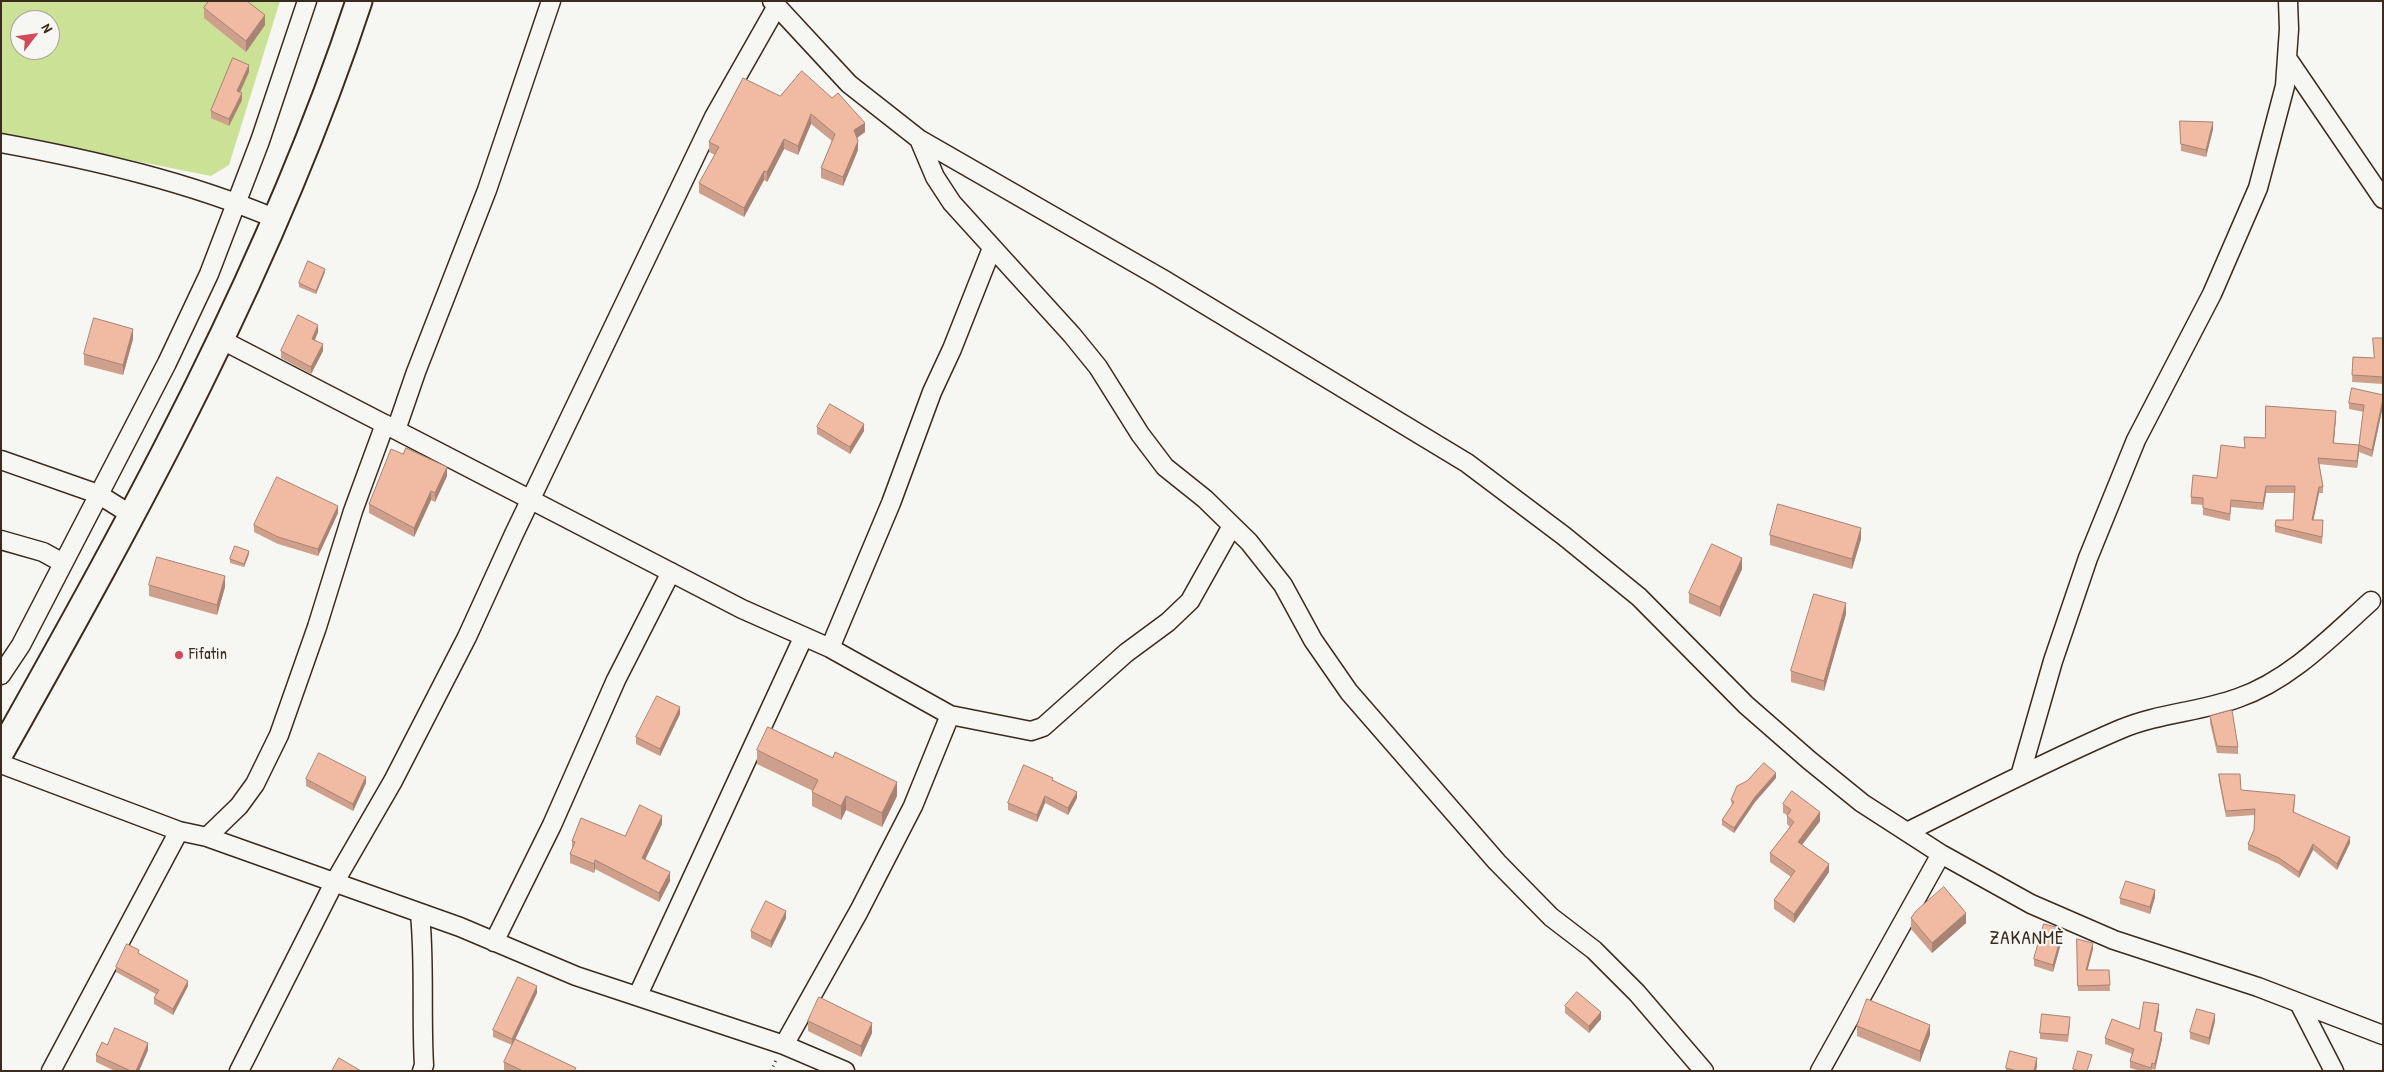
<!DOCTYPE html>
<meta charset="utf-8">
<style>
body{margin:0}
#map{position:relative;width:2384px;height:1072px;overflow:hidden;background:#f6f6f2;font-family:"Patrick Hand",sans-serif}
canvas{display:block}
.frame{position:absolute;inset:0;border:2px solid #3b2a1e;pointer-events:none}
.north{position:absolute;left:10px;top:10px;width:50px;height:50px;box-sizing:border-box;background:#f6f6f2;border:1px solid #aba49d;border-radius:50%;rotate:60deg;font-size:14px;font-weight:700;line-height:20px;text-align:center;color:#3b2a1e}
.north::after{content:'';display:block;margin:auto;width:18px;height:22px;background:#d1495b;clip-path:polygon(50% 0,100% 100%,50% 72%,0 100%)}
</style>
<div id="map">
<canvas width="2384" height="1072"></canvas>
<div class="frame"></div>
<div class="north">N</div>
</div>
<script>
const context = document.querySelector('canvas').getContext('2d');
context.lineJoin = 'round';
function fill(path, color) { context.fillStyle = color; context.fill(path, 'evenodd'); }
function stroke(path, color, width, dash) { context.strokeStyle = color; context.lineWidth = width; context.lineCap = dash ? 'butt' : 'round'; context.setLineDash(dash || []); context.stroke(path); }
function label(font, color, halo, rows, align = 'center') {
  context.font = font + ' "Patrick Hand",sans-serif'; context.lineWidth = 4.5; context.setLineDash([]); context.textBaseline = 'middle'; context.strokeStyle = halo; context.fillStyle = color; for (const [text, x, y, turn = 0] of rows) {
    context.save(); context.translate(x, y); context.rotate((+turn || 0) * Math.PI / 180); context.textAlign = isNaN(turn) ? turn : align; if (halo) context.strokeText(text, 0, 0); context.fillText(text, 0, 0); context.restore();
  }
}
const green = new Path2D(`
 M 1,1 L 280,1 L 229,165 L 211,176 L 1,134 ZM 20,20 L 50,20 L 50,50 L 20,50 Z`);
const path = new Path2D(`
 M 771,1071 L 776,1060`);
const street = new Path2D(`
 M 772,1 L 849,84 L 919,139 L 1161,278 L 1467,463 L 1564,536 L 1639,597 L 1746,705 L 1809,760 L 1862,803 L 1941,854 L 2031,904 L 2114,940 L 2258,987 L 2383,1035
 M 2287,58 L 2383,199
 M 919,139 L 935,177 L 952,203 L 1072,335 L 1098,367 L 1140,434 L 1165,467 L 1205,499 L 1249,542 L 1283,585 L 1313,640 L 1349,692 L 1497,862 L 1551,917 L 1594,950 L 1637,993 L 1704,1071
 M 1,143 C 94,160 189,182 276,219
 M 222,340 L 742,609 L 830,648 L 950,715 L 1031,731 L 1043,727 L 1126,653 L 1168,622 L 1190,601 L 1232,526
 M 396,430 L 416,372 L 487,190 L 551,1
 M 1,460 L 98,494 L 133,516
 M 1,540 L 43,552 L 63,563
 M 830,648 L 891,503 L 932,392 L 952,349 L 992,248
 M 1,675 L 21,645 L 167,363 L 209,274 L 260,141 L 307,1
 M 1,764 L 179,831 L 207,837 L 460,927 L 576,976 L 784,1045 L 845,1071
 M 2020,776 L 2053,661 L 2088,558 L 2136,440 L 2212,294 L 2258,188 L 2285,86 L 2289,29 L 2288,1
 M 1907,832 C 1978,797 2048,760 2121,729 C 2159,713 2200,712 2238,698 C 2290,680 2331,637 2371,601
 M 207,837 L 239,806 L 255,784 L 279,735 L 317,627 L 353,511 L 385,424
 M 420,914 C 425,964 421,1014 424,1065 L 422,1071
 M 494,942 L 552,825 L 616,680 L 671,572
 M 638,995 L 803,638
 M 2299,1003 L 2334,1071
 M 784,1045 L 859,911 L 913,806 L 950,715
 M 51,1071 L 179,831
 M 239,1071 L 334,883 L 393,781 L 467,637 L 514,534 L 714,117 L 777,6
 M 1820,1071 L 1941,854`);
const secondary = new Path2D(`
 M 1,752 C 137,510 272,266 359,1`);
const wall = new Path2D(`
 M 204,8 L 265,25 L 246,52 L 204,18 Z
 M 249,72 L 240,93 L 242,100 L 229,126 L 211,118 L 211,111 Z
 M 780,96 L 865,132 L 857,138 L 858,150 L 843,186 L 821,178 L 821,168 L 832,141 L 811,124 L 798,155 L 784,149 L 767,182 L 764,180 L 744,217 L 699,193 L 699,183 L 715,155 L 709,152 L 709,142 Z
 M 2180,121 L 2213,129 L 2206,157 L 2181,151 Z
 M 325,272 L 316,294 L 299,287 L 299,283 Z
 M 318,332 L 315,340 L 323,351 L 311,374 L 281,358 L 281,351 Z
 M 2383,338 L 2383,384 L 2352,382 L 2353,357 L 2374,358 Z
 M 133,339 L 123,375 L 84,365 L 84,354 Z
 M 2383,395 L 2383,406 L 2372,457 L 2359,452 L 2357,468 L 2319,464 L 2323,487 L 2323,493 L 2319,493 L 2313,520 L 2323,527 L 2322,544 L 2275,532 L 2275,526 L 2293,520 L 2294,493 L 2266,493 L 2263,510 L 2231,507 L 2230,521 L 2203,515 L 2203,505 L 2191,504 L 2191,497 L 2217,478 L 2245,447 L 2244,437 L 2265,438 L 2336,417 L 2334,443 L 2359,445 L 2364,412 L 2349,409 L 2349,403 Z
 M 817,427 L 864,431 L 850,454 L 817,434 Z
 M 447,476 L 435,502 L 431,500 L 414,537 L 369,513 L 369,504 Z
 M 338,513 L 318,556 L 278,544 L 254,532 L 254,525 Z
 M 1770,535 L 1861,539 L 1852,569 L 1770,545 Z
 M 249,554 L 244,567 L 230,563 L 230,559 Z
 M 1742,569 L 1720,617 L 1689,603 L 1689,593 Z
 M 149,585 L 225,587 L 217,615 L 149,596 Z
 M 1846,614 L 1824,691 L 1791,682 L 1791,671 Z
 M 680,714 L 660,756 L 636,744 L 636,737 Z
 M 2210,716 L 2238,747 L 2238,754 L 2217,753 L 2210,723 Z
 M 757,750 L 833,758 L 897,796 L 882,827 L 846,810 L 841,820 L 812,806 L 812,792 L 813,791 L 757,764 Z
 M 2219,774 L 2241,790 L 2295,801 L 2294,812 L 2350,843 L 2337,870 L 2313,850 L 2299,878 L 2279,864 L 2248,850 L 2248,844 L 2254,830 L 2255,815 L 2226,817 L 2219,781 Z
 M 1776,778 L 1755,802 L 1734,833 L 1722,825 L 1722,820 L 1732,806 L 1731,800 Z
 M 306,779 L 366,783 L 353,811 L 306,786 Z
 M 1053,780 L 1077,798 L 1068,815 L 1045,803 L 1037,822 L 1008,810 L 1008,803 Z
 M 1783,804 L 1820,821 L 1802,845 L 1829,872 L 1794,923 L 1774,909 L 1774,900 L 1791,877 L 1770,862 L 1770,853 L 1790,827 L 1787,824 L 1787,815 L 1783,813 Z
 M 662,824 L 645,860 L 670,881 L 659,902 L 595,869 L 594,873 L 570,863 L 570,854 L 572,849 L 572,841 L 625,836 Z
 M 2155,897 L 2150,914 L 2120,904 L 2120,898 Z
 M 786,918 L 771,948 L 751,938 L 751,931 Z
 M 1911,918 L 1966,923 L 1932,953 L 1911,929 Z
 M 2063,936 L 2053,972 L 2034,966 L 2034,959 Z
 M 2077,939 L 2093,949 L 2087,970 L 2109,970 L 2110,991 L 2078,991 Z
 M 139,953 L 188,986 L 173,1015 L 154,1004 L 154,998 L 156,994 L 116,972 L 116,967 Z
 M 537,993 L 515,1039 L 576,1071 L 504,1071 L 504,1062 L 512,1045 L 493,1037 L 493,1030 Z
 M 1565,1006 L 1601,1019 L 1589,1033 L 1565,1013 Z
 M 2159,1011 L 2155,1032 L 2162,1039 L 2155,1070 L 2152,1069 L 2152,1071 L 2140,1071 L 2130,1068 L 2130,1061 L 2132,1054 L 2105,1044 L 2105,1038 L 2139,1029 Z
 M 808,1021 L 872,1033 L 861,1057 L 808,1031 Z
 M 2215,1021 L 2209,1045 L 2190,1039 L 2190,1032 Z
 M 2070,1024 L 2068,1042 L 2040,1039 L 2040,1033 Z
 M 1857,1026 L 1930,1035 L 1920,1062 L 1857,1036 Z
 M 107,1045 L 148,1050 L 139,1071 L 115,1071 L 96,1062 L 96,1055 Z
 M 2037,1065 L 2036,1071 L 2006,1071 L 2006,1068 Z`);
const shadedWall = new Path2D(`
 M 265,15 L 265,25 L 246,52 L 246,41 Z
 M 249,65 L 249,72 L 237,98 L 237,91 Z
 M 242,93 L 242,100 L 229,126 L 229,119 Z
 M 811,114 L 811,124 L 798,155 L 798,146 Z
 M 2213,122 L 2213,129 L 2206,157 L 2206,150 Z
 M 865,123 L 865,132 L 854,140 L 854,130 Z
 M 784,139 L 784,149 L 767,182 L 767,172 Z
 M 858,141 L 858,150 L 843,186 L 843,177 Z
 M 764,171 L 764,180 L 744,217 L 744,208 Z
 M 325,269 L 325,272 L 316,294 L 316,291 Z
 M 318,325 L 318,332 L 312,346 L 312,339 Z
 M 133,329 L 133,339 L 123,375 L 123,365 Z
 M 323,344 L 323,351 L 311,374 L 311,367 Z
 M 2383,399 L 2383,406 L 2372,457 L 2372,450 Z
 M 2336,411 L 2336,417 L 2333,450 L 2333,443 Z
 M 864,424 L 864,431 L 850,454 L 850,447 Z
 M 2359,445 L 2359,452 L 2357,468 L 2357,461 Z
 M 447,467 L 447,476 L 435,502 L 435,493 Z
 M 2266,486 L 2266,493 L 2263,510 L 2263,503 Z
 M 2319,487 L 2319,493 L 2312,527 L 2312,520 Z
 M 431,491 L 431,500 L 414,537 L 414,528 Z
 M 338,506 L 338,513 L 318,556 L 318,549 Z
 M 1861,528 L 1861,539 L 1852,569 L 1852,559 Z
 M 249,551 L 249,554 L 244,567 L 244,564 Z
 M 1742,558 L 1742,569 L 1720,617 L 1720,607 Z
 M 225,576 L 225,587 L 217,615 L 217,605 Z
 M 1846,603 L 1846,614 L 1824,691 L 1824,681 Z
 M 680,707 L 680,714 L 660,756 L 660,749 Z
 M 1776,773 L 1776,778 L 1755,802 L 1734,833 L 1734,828 L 1755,797 Z
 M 366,777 L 366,783 L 353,811 L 353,804 Z
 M 897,782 L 897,796 L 882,827 L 882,813 Z
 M 1077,792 L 1077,798 L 1068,815 L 1068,808 Z
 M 846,796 L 846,810 L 841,820 L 841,806 Z
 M 1045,796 L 1045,803 L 1037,822 L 1037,815 Z
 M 1820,812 L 1820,821 L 1798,850 L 1798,842 Z
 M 662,816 L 662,824 L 642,866 L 642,858 Z
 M 2350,837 L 2350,843 L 2337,870 L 2337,864 Z
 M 2313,844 L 2313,850 L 2299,878 L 2299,872 Z
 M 595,860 L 595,869 L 594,873 L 594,864 Z
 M 1829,864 L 1829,872 L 1794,923 L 1794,914 Z
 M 670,872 L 670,881 L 659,902 L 659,893 Z
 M 2155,890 L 2155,897 L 2150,914 L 2150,907 Z
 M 786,911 L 786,918 L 771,948 L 771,941 Z
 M 1966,913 L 1966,923 L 1932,953 L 1932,943 Z
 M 2063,929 L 2063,936 L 2053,972 L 2053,965 Z
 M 2093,943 L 2093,949 L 2086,976 L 2086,970 Z
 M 188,981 L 188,986 L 173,1015 L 173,1009 Z
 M 537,986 L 537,993 L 512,1046 L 512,1039 Z
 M 2159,1004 L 2159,1011 L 2154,1037 L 2154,1031 Z
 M 1601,1012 L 1601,1019 L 1589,1033 L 1589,1026 Z
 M 2215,1014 L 2215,1021 L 2209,1045 L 2209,1038 Z
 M 872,1023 L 872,1033 L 861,1057 L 861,1046 Z
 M 1930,1025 L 1930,1035 L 1920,1062 L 1920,1051 Z
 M 2162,1033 L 2162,1039 L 2155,1070 L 2155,1064 Z
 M 148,1043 L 148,1050 L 139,1071 L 136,1071 Z
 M 2037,1058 L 2037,1065 L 2036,1071 L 2034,1071 Z`);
const building = new Path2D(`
 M 209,1 L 247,1 L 265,15 L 246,41 L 204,8 Z
 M 233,58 L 249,65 L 237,91 L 242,93 L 229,119 L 211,111 Z
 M 802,71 L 832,98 L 838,93 L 865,123 L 854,130 L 858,141 L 843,177 L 821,168 L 835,134 L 811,114 L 798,146 L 784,139 L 767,172 L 764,171 L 744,208 L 699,183 L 719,147 L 709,142 L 743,78 L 780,96 Z
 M 2180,121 L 2213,122 L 2206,150 L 2181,144 Z
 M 308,261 L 325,269 L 316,291 L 299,283 Z
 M 298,315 L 318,325 L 312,339 L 323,344 L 311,367 L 281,351 Z
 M 94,318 L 133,329 L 123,365 L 84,354 Z
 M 2373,338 L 2383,338 L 2383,377 L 2352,375 L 2353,357 L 2374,358 Z
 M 2352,388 L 2383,395 L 2383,399 L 2372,450 L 2359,445 L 2364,405 L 2349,403 Z
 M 830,404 L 864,424 L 850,447 L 817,427 Z
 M 2266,406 L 2336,411 L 2333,443 L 2359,445 L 2357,461 L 2318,458 L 2323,487 L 2319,487 L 2312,520 L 2323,520 L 2322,537 L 2275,526 L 2276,520 L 2293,520 L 2295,486 L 2266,486 L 2263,503 L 2231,500 L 2230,514 L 2203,508 L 2203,498 L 2191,497 L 2193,475 L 2217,478 L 2221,445 L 2245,448 L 2244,437 L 2265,438 Z
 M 406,448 L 447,467 L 435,493 L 431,491 L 414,528 L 369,504 L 391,449 L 403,454 Z
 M 277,477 L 338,506 L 318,549 L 278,537 L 254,525 Z
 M 1778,504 L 1861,528 L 1852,559 L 1770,535 Z
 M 1712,544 L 1742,558 L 1720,607 L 1689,593 Z
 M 235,546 L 249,551 L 244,564 L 230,559 Z
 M 157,557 L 225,576 L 217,605 L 149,585 Z
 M 1814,594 L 1846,603 L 1824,681 L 1791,671 Z
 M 657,696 L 680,707 L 660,749 L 636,737 Z
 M 2232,710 L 2238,747 L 2217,746 L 2210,716 Z
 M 768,727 L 833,758 L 835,752 L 897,782 L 882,813 L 846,796 L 841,806 L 812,792 L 818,780 L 757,750 Z
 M 319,753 L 366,777 L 353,804 L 306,779 Z
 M 1764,763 L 1776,773 L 1755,797 L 1734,828 L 1722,820 L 1734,802 L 1731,800 L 1737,786 L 1747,781 Z
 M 1024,765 L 1053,778 L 1052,780 L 1077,792 L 1068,808 L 1045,796 L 1037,815 L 1008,803 Z
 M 2219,774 L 2240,774 L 2241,790 L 2295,795 L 2293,812 L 2350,837 L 2337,864 L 2313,844 L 2299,872 L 2279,858 L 2248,844 L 2254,830 L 2255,809 L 2226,811 Z
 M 1792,791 L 1820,812 L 1798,842 L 1829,864 L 1794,914 L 1774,900 L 1795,871 L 1770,853 L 1794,822 L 1787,816 L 1791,810 L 1783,804 Z
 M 640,805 L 662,816 L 642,858 L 670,872 L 659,893 L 595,860 L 594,864 L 570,854 L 575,842 L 572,841 L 581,818 L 625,836 Z
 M 2126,881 L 2155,890 L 2150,907 L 2120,898 Z
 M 1944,887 L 1966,913 L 1932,943 L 1911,918 L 1916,911 Z
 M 766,901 L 786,911 L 771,941 L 751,931 Z
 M 2044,924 L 2063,929 L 2053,965 L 2034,959 Z
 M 2077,939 L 2093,943 L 2086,970 L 2109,970 L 2110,985 L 2078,986 Z
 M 127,944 L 139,950 L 138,953 L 188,981 L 173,1009 L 154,998 L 159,990 L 116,967 Z
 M 518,977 L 537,986 L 512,1039 L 493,1030 Z
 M 1577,992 L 1601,1012 L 1589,1026 L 1565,1006 Z
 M 819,997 L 872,1023 L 861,1046 L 808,1021 Z
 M 1867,999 L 1930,1025 L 1920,1051 L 1857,1026 Z
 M 2144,1002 L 2159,1004 L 2154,1031 L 2162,1033 L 2155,1064 L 2152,1063 L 2151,1068 L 2130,1061 L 2134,1049 L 2105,1038 L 2112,1019 L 2139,1029 Z
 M 2197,1009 L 2215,1014 L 2209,1038 L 2190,1032 Z
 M 2042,1014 L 2070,1017 L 2068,1035 L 2040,1033 Z
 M 115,1028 L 148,1043 L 136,1071 L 131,1071 L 96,1055 L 102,1042 L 107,1045 Z
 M 515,1039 L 576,1068 L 574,1071 L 523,1071 L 504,1062 Z
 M 2010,1051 L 2037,1058 L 2034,1071 L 2017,1071 L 2006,1068 Z
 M 2078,1051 L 2092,1055 L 2087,1071 L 2080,1071 L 2073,1069 Z
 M 339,1058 L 361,1071 L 332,1071 Z`);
const markers = [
 [179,655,5,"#d1495b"]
];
const poiNames = [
 ["Fifatin",189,655]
];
const quarterNames = [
 ["ZAKANMÈ",2027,939]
];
fill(green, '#cbe196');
stroke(street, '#3b2a1e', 21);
stroke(secondary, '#3b2a1e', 29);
stroke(path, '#3b2a1e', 3, [1, 4]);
stroke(street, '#f6f6f2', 18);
stroke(secondary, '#f6f6f2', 25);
fill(wall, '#cea08c');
fill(shadedWall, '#a88272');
fill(building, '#f0baa3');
stroke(building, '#a88272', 1);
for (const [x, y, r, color] of markers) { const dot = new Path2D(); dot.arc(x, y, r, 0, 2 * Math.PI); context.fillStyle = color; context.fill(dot); stroke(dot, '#f6f6f2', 2); }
label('16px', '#3b2a1e', '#f6f6f2', poiNames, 'left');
context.letterSpacing = '1px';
label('19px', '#3b2a1e', '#f6f6f2', quarterNames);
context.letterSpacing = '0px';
</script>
